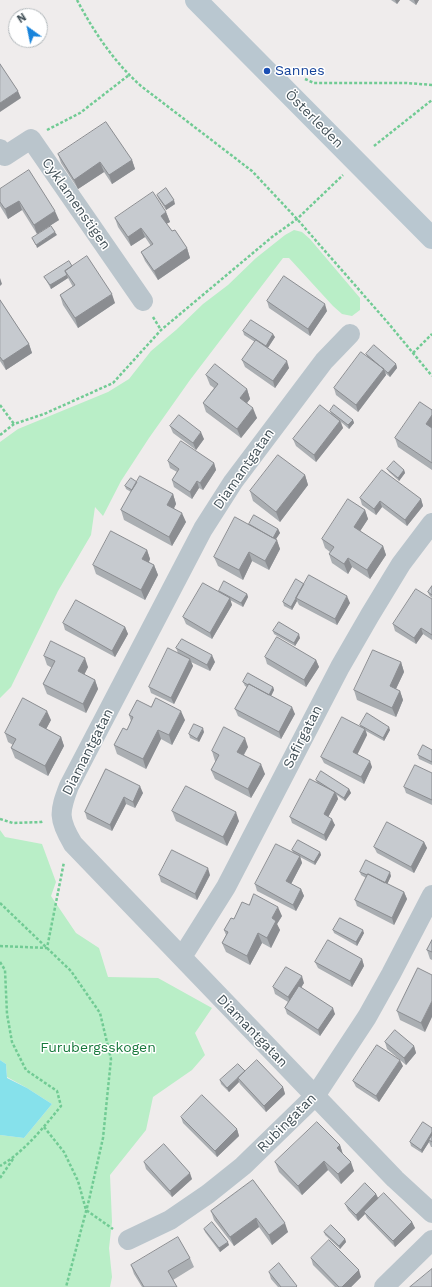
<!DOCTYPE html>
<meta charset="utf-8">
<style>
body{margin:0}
#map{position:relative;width:432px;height:1287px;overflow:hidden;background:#efecec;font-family:"Work Sans",sans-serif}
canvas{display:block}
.north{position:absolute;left:8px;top:8px;width:40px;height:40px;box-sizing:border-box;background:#fff;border:1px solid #b4babd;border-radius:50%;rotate:327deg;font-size:11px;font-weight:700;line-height:16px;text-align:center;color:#445259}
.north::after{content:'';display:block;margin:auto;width:14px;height:18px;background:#1984db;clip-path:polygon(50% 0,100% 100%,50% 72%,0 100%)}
</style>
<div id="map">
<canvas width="432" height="1287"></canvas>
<div class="north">N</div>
</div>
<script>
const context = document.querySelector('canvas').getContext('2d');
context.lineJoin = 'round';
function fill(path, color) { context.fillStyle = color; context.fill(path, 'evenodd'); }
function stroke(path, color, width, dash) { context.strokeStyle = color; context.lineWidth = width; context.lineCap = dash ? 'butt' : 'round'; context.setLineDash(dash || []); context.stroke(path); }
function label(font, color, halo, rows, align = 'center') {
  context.font = font + ' "Work Sans",sans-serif'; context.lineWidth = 3; context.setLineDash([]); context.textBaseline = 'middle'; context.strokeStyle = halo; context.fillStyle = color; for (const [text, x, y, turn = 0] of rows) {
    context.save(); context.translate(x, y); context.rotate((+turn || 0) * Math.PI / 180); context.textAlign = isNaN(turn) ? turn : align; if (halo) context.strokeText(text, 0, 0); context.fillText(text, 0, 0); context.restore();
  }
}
const green = new Path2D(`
 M 294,230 L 302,232 L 310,239 L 360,298 L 360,310 L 352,316 L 342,314 L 333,306 L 289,258 L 283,258 L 190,380 L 149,438 L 121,481 L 103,516 L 95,507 L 91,535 L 58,591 L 11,687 L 0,698 L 0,442 L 18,429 L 108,392 L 129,379 L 151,351 L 176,330 L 203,304 L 228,285 L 256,258 L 285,235 Z
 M 0,830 L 5,837 L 42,844 L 56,882 L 51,896 L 76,933 L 99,948 L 108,977 L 158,978 L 212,1008 L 195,1033 L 205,1055 L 192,1070 L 153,1097 L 146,1130 L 110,1175 L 112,1222 L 109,1248 L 112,1277 L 110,1287 L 0,1287 L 0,1135 L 24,1138 L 52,1104 L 27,1088 L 7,1077 L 6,1064 L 0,1060 Z`);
const water = new Path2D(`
 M 0,1060 L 6,1064 L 7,1078 L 27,1088 L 52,1104 L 24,1138 L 0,1135 Z`);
const path = new Path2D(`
 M 77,0 C 94,32 114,62 141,86 L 252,171 L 297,219 L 389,324 L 432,376
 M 305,79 L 314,83 L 407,83 L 432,85
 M 47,130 L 80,113 L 129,75
 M 374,146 L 432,100
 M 153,317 L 161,330
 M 413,353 L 432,334
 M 0,405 L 14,424
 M 0,435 L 14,424 L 44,414 L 113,383 L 161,330 L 272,237 L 297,219 L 343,175
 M 0,819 L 13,823 L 41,822 L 44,821
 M 0,903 L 71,971 L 100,1013 L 111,1059 L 103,1138 L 89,1200 L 66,1287
 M 0,946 L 47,948 L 64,862
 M 0,962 L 5,970 L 7,1014 L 12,1042 L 26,1070 L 57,1091 L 61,1106 C 43,1128 25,1151 0,1166
 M 44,1127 L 64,1152 L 78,1181 L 86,1210 L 113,1229
 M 0,1178 L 13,1159`);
const street = new Path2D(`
 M 0,149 L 5,156 L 31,139 L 143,301
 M 350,334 L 324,361 L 233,482 L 203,529 L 69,786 C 59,812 58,819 73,844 L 395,1179 L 432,1213
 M 182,957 L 226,887 L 340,667 L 370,615 L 401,564 L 432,523
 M 128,1240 L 170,1220 L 208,1194 L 243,1166 L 315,1096 L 367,1017 L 391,974 L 432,895
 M 384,1287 L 432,1240`);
const secondary = new Path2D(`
 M 196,0 L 432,238`);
const wall = new Path2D(`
 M 391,0 L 400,0 L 397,4 Z
 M 409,0 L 419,0 L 416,5 Z
 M 58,154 L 132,160 L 135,169 L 112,184 L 104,172 L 78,189 L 61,163 Z
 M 0,189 L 59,220 L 37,234 L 22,210 L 8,219 L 0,206 Z
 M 157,195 L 175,204 L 166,210 L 158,198 Z
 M 166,212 L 170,222 L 166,224 L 172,231 L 187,248 L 190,258 L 158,280 L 145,261 L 141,252 L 151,246 L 145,237 L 131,246 L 118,227 L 115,218 Z
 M 72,266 L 115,303 L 78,328 L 63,305 L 60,295 L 73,287 L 68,278 L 51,289 L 46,280 L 44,277 Z
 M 0,300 L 29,344 L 32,353 L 6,370 L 0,361 Z
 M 267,301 L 327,311 L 310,336 L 269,308 Z
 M 243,331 L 275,337 L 268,348 L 289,368 L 275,388 L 245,367 L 242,360 L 255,342 L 244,335 Z
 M 366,354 L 396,364 L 397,368 L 390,377 L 385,373 L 386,375 L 358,412 L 336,395 L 334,388 L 367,356 Z
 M 206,375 L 247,389 L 250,399 L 247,403 L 257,418 L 241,438 L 206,412 L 203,403 L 214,388 L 210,385 Z
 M 432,410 L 432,470 L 398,447 L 395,438 Z
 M 330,411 L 353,420 L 354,423 L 349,429 L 341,422 L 343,428 L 316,462 L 296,446 L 293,439 L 331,414 Z
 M 170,426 L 204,439 L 196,450 L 173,433 Z
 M 168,461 L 214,463 L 216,470 L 203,490 L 199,488 L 192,499 L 174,487 L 172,480 L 177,472 L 170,468 Z
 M 387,469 L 404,470 L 405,473 L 399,481 L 389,472 Z
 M 305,475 L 308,485 L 280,522 L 253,501 L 250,491 Z
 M 137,482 L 173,494 L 176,504 L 174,508 L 186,522 L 172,546 L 124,520 L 121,510 L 131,492 L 126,489 L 125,486 Z
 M 360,498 L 421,499 L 423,506 L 407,526 L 382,507 L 376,515 L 362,505 Z
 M 365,510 L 368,519 L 360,531 L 383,546 L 386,555 L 370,579 L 352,567 L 348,574 L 332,563 L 329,554 L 330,552 L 325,548 L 322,539 Z
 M 249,524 L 278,529 L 280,533 L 276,539 L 280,549 L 269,570 L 252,561 L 243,580 L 218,566 L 214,557 Z
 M 147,550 L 150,559 L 149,562 L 154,565 L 158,575 L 145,600 L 96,574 L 93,565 Z
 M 304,584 L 350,603 L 337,625 L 299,605 L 297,601 L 292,610 L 284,606 L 283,602 Z
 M 432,586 L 432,598 L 429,595 L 428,592 Z
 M 219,591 L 247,594 L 248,597 L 243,607 L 230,600 L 232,605 L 212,639 L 186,624 L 183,617 L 219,592 Z
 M 432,599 L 432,640 L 423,634 L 416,644 L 395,631 L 393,624 Z
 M 63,623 L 125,627 L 128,634 L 115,657 L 65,630 Z
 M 273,631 L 300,638 L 295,646 L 274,634 Z
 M 176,648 L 215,662 L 210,671 L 191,662 L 193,666 L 174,704 L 151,693 L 149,687 L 178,653 Z
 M 44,656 L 88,667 L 84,675 L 95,680 L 98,689 L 86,713 L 47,694 L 43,684 L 52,668 L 47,665 Z
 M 265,657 L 316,660 L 319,667 L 306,687 L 267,664 Z
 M 401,662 L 404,672 L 396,689 L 400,691 L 403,700 L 396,717 L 357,700 L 354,690 Z
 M 243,682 L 273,687 L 274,690 L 271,696 L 295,714 L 281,739 L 238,716 L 235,709 L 247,687 L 245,686 Z
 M 151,707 L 185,720 L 172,745 L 161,739 L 146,769 L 117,754 L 114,745 L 127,730 L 131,721 L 129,715 Z
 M 51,720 L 46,729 L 61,737 L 64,746 L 48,776 L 15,758 L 11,748 L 13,745 L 8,742 L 5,733 Z
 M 360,725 L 390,730 L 384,741 L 366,731 L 367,735 L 357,755 L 372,767 L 364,784 L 324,763 L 321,757 L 361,726 Z
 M 204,732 L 199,742 L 190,738 L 189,734 Z
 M 248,747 L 244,755 L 265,774 L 251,798 L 215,779 L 211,770 L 216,761 L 215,761 L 212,751 Z
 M 432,750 L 432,765 L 419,759 L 418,755 Z
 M 106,769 L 143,793 L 135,808 L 126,804 L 112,831 L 87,819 L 85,812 Z
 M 432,773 L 432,805 L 406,793 L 404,787 Z
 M 316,780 L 349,789 L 351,793 L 345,801 L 337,795 L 338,799 L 328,817 L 335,825 L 326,841 L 292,823 L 290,817 L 317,783 Z
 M 172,811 L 239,821 L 227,846 L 176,821 Z
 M 424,842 L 427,848 L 414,873 L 377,853 L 374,847 Z
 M 292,850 L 320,852 L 321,855 L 315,865 L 300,857 L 302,863 L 291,884 L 301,889 L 304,896 L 296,911 L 257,891 L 255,884 L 293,853 Z
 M 360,872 L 391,876 L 387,884 L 404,892 L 407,899 L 394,925 L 357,906 L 355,900 L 366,878 L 361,875 Z
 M 159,875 L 210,875 L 197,900 L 161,882 Z
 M 249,905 L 282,916 L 277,924 L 280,930 L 271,948 L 262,943 L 250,965 L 226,952 L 222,943 L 226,935 L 224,930 L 234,919 Z
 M 333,930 L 364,933 L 357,946 L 334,933 Z
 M 432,940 L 432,960 L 430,959 L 427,950 Z
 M 362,959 L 364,966 L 352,987 L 318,968 L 315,962 Z
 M 418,968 L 425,1032 L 400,1020 L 397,1011 Z
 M 304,983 L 301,987 L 335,1014 L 320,1036 L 287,1014 L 285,1008 L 288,1002 L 275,994 L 273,987 Z
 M 385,1042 L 414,1046 L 416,1053 L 406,1065 L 387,1049 Z
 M 403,1066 L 379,1102 L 356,1087 L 353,1081 Z
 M 245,1071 L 283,1087 L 285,1094 L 266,1112 L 240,1084 L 239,1082 L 229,1092 L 221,1084 L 220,1080 Z
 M 181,1117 L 237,1129 L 239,1136 L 217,1157 L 183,1123 Z
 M 432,1128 L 432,1147 L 431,1147 L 429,1142 L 422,1153 L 411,1146 L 410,1142 Z
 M 340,1145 L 343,1154 L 354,1171 L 341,1184 L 328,1170 L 302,1195 L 279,1172 L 275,1162 Z
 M 144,1162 L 192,1179 L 172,1197 L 146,1169 Z
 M 253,1180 L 288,1232 L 272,1245 L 259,1227 L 234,1246 L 214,1220 L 211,1211 Z
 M 376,1194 L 378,1198 L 412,1222 L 415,1228 L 395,1247 L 367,1218 L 365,1214 L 358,1221 L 348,1210 L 345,1204 Z
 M 204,1229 L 229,1245 L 220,1252 L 205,1232 Z
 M 324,1232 L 345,1239 L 346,1242 L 340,1249 L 325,1235 Z
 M 190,1258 L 194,1267 L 173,1280 L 177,1287 L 142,1287 L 134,1274 L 131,1265 Z
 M 311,1258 L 361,1277 L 351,1287 L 335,1287 L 313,1265 Z
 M 269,1272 L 296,1287 L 278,1287 L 271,1279 Z`);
const shadedWall = new Path2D(`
 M 395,0 L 400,0 L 397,4 Z
 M 414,0 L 419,0 L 416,5 Z
 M 18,91 L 21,98 L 0,112 L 0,103 Z
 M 132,160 L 135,169 L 112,184 L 109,175 Z
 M 100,162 L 104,172 L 78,189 L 74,180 Z
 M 174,200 L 175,204 L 166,210 L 165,206 Z
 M 19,201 L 22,210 L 8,219 L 5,209 Z
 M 55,211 L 59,220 L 37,234 L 34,225 Z
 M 166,212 L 170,222 L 164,225 L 161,216 Z
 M 141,228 L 145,237 L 131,246 L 128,237 Z
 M 55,232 L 57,235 L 37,248 L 36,245 Z
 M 187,248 L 190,258 L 158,280 L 154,271 Z
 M 67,275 L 68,278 L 51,289 L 50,285 Z
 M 0,278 L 2,284 L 0,286 Z
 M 112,294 L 115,303 L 78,328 L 75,318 Z
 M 325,304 L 327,311 L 310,336 L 308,329 Z
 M 273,334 L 275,337 L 267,349 L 266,346 Z
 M 29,344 L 32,353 L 6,370 L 3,361 Z
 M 287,361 L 289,368 L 275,388 L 273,381 Z
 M 396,364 L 397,368 L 390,377 L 388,373 Z
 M 384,369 L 386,375 L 358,412 L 356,405 Z
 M 247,389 L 250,399 L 243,408 L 240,398 Z
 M 253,408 L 257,418 L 241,438 L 237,429 Z
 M 432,415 L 432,429 L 426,424 Z
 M 353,420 L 354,423 L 349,429 L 348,425 Z
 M 340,421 L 343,428 L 316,462 L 314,455 Z
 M 201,432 L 204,439 L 196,450 L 193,443 Z
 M 214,463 L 216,470 L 203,490 L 200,483 Z
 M 404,470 L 405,473 L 399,481 L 398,478 Z
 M 305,475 L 308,485 L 280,522 L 276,512 Z
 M 197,481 L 199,488 L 192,499 L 190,492 Z
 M 173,494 L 176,504 L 171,514 L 167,505 Z
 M 421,499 L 423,506 L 407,526 L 405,520 Z
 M 380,501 L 382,507 L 376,515 L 374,509 Z
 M 365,510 L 368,519 L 357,536 L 354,527 Z
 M 182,513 L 186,522 L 172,546 L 169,537 Z
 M 278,529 L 280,533 L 274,542 L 273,538 Z
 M 277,540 L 280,549 L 269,570 L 265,561 Z
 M 383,546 L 386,555 L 370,579 L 367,570 Z
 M 147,550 L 150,559 L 146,568 L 142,559 Z
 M 249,552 L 252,561 L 243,580 L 239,570 Z
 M 348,558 L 352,567 L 348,574 L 344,564 Z
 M 154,565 L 158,575 L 145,600 L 141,590 Z
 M 247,594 L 248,597 L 243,607 L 241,603 Z
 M 347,596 L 350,603 L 337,625 L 335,619 Z
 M 230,598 L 232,605 L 212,639 L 210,633 Z
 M 296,598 L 297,601 L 292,610 L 291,607 Z
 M 125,627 L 128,634 L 115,657 L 112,651 Z
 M 421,628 L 423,634 L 416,644 L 414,638 Z
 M 299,634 L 300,638 L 295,646 L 294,643 Z
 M 212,655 L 215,662 L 210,671 L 207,665 Z
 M 85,658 L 88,667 L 81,681 L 78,671 Z
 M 190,659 L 193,666 L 174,704 L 171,698 Z
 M 316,660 L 319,667 L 306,687 L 304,680 Z
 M 401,662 L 404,672 L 393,695 L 390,686 Z
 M 95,680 L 98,689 L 86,713 L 83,704 Z
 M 273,687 L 274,690 L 270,698 L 269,695 Z
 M 400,691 L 403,700 L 396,717 L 392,708 Z
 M 292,707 L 295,714 L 281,739 L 279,732 Z
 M 47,711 L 51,720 L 43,735 L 39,725 Z
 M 181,711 L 185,720 L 172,745 L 169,735 Z
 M 389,727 L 390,730 L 384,741 L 383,738 Z
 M 203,728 L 204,732 L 199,742 L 197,739 Z
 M 365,729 L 367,735 L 355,759 L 353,752 Z
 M 158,730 L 161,739 L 146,769 L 143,759 Z
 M 61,737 L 64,746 L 48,776 L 45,766 Z
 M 245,738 L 248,747 L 240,761 L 237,752 Z
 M 370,761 L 372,767 L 364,784 L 361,777 Z
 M 261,764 L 265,774 L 251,798 L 248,789 Z
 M 140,786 L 143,793 L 135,808 L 133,802 Z
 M 349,789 L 351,793 L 345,801 L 344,798 Z
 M 335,792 L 338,799 L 326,821 L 324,814 Z
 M 124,797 L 126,804 L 112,831 L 110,825 Z
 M 236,812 L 239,821 L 227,846 L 223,837 Z
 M 332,819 L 335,825 L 326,841 L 324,835 Z
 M 424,842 L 427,848 L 414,873 L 411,867 Z
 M 320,852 L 321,855 L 315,865 L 314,862 Z
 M 300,856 L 302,863 L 289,888 L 286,881 Z
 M 208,868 L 210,875 L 197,900 L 195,894 Z
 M 390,872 L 391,876 L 386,887 L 384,884 Z
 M 301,889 L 304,896 L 296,911 L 293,905 Z
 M 404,892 L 407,899 L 394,925 L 392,918 Z
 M 278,907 L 282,916 L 277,924 L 280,930 L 271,948 L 267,938 L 272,918 Z
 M 363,930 L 364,933 L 357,946 L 356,942 Z
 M 258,933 L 262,943 L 250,965 L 247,956 Z
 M 362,959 L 364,966 L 352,987 L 350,981 Z
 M 302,976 L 304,983 L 291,1004 L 288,997 Z
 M 432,1001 L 432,1017 L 425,1032 L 421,1023 Z
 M 333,1008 L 335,1014 L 320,1036 L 318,1030 Z
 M 414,1046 L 416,1053 L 406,1065 L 404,1058 Z
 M 400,1060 L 403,1066 L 379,1102 L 376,1096 Z
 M 238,1078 L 239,1082 L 229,1092 L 227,1088 Z
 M 283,1087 L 285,1094 L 266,1112 L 264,1106 Z
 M 237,1129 L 239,1136 L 217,1157 L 215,1151 Z
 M 432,1132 L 432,1138 L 429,1140 L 429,1142 L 422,1153 L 421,1150 Z
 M 340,1145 L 343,1155 L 337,1148 Z
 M 324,1161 L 328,1170 L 302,1195 L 298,1186 Z
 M 351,1162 L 354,1171 L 341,1184 L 338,1174 Z
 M 190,1173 L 192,1179 L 172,1197 L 170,1191 Z
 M 376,1194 L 379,1200 L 364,1212 L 365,1214 L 358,1221 L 356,1215 Z
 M 256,1218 L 259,1227 L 234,1246 L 230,1237 Z
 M 412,1222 L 415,1228 L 395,1247 L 393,1241 Z
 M 285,1223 L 288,1232 L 272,1245 L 269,1235 Z
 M 345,1239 L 346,1242 L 340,1249 L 339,1246 Z
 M 228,1242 L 229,1245 L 220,1252 L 219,1248 Z
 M 359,1270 L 361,1277 L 351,1287 L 342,1287 Z`);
const building = new Path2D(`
 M 0,64 L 18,91 L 0,103 Z
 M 106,122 L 132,160 L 109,175 L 100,162 L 74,180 L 58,154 Z
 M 29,170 L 55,211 L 34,225 L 19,201 L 5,209 L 0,202 L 0,189 Z
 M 166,188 L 174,200 L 165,206 L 157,195 Z
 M 153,192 L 166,212 L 161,216 L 172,231 L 175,230 L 187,248 L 154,271 L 141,252 L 153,244 L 141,228 L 128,237 L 115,218 Z
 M 51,226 L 55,232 L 36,245 L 32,238 Z
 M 87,256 L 112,294 L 75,318 L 60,295 L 75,285 L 65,271 Z
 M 69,261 L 72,266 L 65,271 L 67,275 L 50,285 L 44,277 Z
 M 284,276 L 325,304 L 308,329 L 267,301 Z
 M 0,300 L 29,344 L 3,361 L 0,357 Z
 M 251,320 L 273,334 L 266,346 L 243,331 Z
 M 256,340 L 287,361 L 273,381 L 242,360 Z
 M 374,345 L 396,364 L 388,373 L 366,354 Z
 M 361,352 L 384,369 L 356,405 L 334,388 Z
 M 215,364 L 247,389 L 240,398 L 253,408 L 237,429 L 203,403 L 218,384 L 206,375 Z
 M 420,402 L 432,410 L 432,415 L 426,424 L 432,428 L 432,463 L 395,438 Z
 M 320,405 L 340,421 L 314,455 L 293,439 Z
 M 334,405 L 353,420 L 348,425 L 330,411 Z
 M 179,415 L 201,432 L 193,443 L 170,426 Z
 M 181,441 L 214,463 L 200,483 L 197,481 L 190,492 L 172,480 L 179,469 L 168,461 Z
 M 278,455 L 305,475 L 276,512 L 250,491 Z
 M 394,461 L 404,470 L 398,478 L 387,469 Z
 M 382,470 L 421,499 L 405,520 L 380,501 L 374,509 L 360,498 Z
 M 140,476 L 173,494 L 167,505 L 182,513 L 169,537 L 121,510 Z
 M 131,478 L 137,482 L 132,490 L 125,486 Z
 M 348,499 L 365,510 L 354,527 L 383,546 L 367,570 L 348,558 L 344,564 L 329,554 L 334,547 L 322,539 Z
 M 254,515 L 278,529 L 273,538 L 249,524 Z
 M 235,517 L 277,540 L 265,561 L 249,552 L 239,570 L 214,557 Z
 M 111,531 L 147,550 L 142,559 L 154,565 L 141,590 L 93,565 Z
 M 309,575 L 347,596 L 335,619 L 296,598 Z
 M 296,579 L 304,584 L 291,607 L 283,602 Z
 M 224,581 L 247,594 L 241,603 L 219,591 Z
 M 203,583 L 230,598 L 210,633 L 183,617 Z
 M 432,586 L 432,595 L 428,592 Z
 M 416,589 L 432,599 L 432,635 L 421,628 L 414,638 L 393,624 Z
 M 76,600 L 125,627 L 112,651 L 63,623 Z
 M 279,622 L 299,634 L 294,643 L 273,631 Z
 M 277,637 L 316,660 L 304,680 L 265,657 Z
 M 182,639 L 212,655 L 207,665 L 176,648 Z
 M 51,641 L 85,658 L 78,671 L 95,680 L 83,704 L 43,684 L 55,661 L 44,656 Z
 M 168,648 L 190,659 L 171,698 L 149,687 Z
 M 373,650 L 401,662 L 390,686 L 400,691 L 392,708 L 354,690 Z
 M 248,673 L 273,687 L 269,695 L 249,684 L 248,685 L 243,682 Z
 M 249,684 L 292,707 L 279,732 L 235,709 Z
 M 23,698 L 47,711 L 39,725 L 61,737 L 45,766 L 11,748 L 16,739 L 5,733 Z
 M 156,698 L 181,711 L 169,735 L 158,730 L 143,759 L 114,745 L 123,728 L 127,730 L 133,717 L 129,715 L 137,700 L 151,707 Z
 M 367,713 L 389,727 L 383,738 L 360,725 Z
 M 342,717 L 365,729 L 353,752 L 370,761 L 361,777 L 321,757 Z
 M 194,724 L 203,728 L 197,739 L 189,734 Z
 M 224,727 L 245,738 L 237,752 L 261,764 L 248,789 L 211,770 L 219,755 L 212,751 Z
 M 423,745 L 432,750 L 432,762 L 418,755 Z
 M 415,765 L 432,773 L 432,800 L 404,787 Z
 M 106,769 L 140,786 L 133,802 L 124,797 L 110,825 L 85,812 Z
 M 321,771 L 349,789 L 344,798 L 316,780 Z
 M 310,779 L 335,792 L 324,814 L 332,819 L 324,835 L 290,817 Z
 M 186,786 L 236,812 L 223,837 L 172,811 Z
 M 387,822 L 424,842 L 411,867 L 374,847 Z
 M 298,840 L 320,852 L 314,862 L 292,850 Z
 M 276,844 L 300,856 L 286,881 L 301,889 L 293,905 L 255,884 Z
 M 172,850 L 208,868 L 195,894 L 159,875 Z
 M 366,860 L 390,872 L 385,883 L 368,874 L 367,875 L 360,872 Z
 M 368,874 L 404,892 L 392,918 L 355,900 Z
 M 254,894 L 278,907 L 272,918 L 276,921 L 267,938 L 258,933 L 247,956 L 222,943 L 228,932 L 224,930 L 231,918 L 234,919 L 242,902 L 249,905 Z
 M 340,918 L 363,930 L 356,942 L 333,930 Z
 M 328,940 L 362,959 L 350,981 L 315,962 Z
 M 432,940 L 432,952 L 427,950 Z
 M 286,967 L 302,976 L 288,997 L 273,987 Z
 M 418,968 L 432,975 L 432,1001 L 421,1023 L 397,1011 Z
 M 299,986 L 333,1008 L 318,1030 L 285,1008 Z
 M 395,1030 L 414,1046 L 404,1058 L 385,1042 Z
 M 377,1045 L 400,1060 L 376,1096 L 353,1081 Z
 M 257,1060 L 283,1087 L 264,1106 L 238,1078 Z
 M 238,1064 L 245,1071 L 227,1088 L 220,1080 Z
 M 202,1095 L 237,1129 L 215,1151 L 181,1117 Z
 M 317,1122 L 340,1145 L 337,1148 L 351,1162 L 338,1174 L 324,1161 L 298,1186 L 275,1162 Z
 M 423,1122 L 432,1128 L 432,1132 L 421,1150 L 410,1142 Z
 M 432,1135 L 432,1142 L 429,1140 Z
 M 164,1144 L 190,1173 L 170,1191 L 144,1162 Z
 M 253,1180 L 285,1223 L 269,1235 L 256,1218 L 230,1237 L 211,1211 Z
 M 365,1183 L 376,1194 L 356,1215 L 345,1204 Z
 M 384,1193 L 412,1222 L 393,1241 L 364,1212 Z
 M 212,1222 L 228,1242 L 219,1248 L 204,1229 Z
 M 331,1225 L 345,1239 L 339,1246 L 324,1232 Z
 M 178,1237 L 190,1258 L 168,1271 L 177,1287 L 144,1287 L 131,1265 Z
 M 329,1240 L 359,1270 L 342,1287 L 339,1287 L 311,1258 Z
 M 279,1263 L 297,1286 L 296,1287 L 281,1287 L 269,1272 Z
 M 432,1269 L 432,1287 L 410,1287 Z`);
const markers = [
 [267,71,4,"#1a4fb4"]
];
const transitNames = [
 ["Sannes",275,71]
];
const streetNames = [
 ["Österleden",314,119,45],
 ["Cyklamenstigen",76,204,55],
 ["Diamantgatan",244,469,-55],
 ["Safirgatan",303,737,-63],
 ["Diamantgatan",88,752,-63],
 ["Diamantgatan",252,1031,46],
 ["Rubingatan",287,1123,-45]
];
const parkNames = [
 ["Furubergsskogen",98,1048]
];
fill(green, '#b9eec7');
fill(water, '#86e1eb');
stroke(path, '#71cb94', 2.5, [3, 2]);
stroke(street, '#bac5cc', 20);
stroke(secondary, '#b9c7d0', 22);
fill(wall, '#aaaeb2');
fill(shadedWall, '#8b8d91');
fill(building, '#c6cacf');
stroke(building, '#8b8d91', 1);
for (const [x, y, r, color] of markers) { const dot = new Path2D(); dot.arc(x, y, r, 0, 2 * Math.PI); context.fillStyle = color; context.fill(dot); stroke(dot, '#fff', 1.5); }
label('14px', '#164399', '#fff', transitNames, 'left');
label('14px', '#445259', '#fff', streetNames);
label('14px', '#17793c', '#fff', parkNames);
</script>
